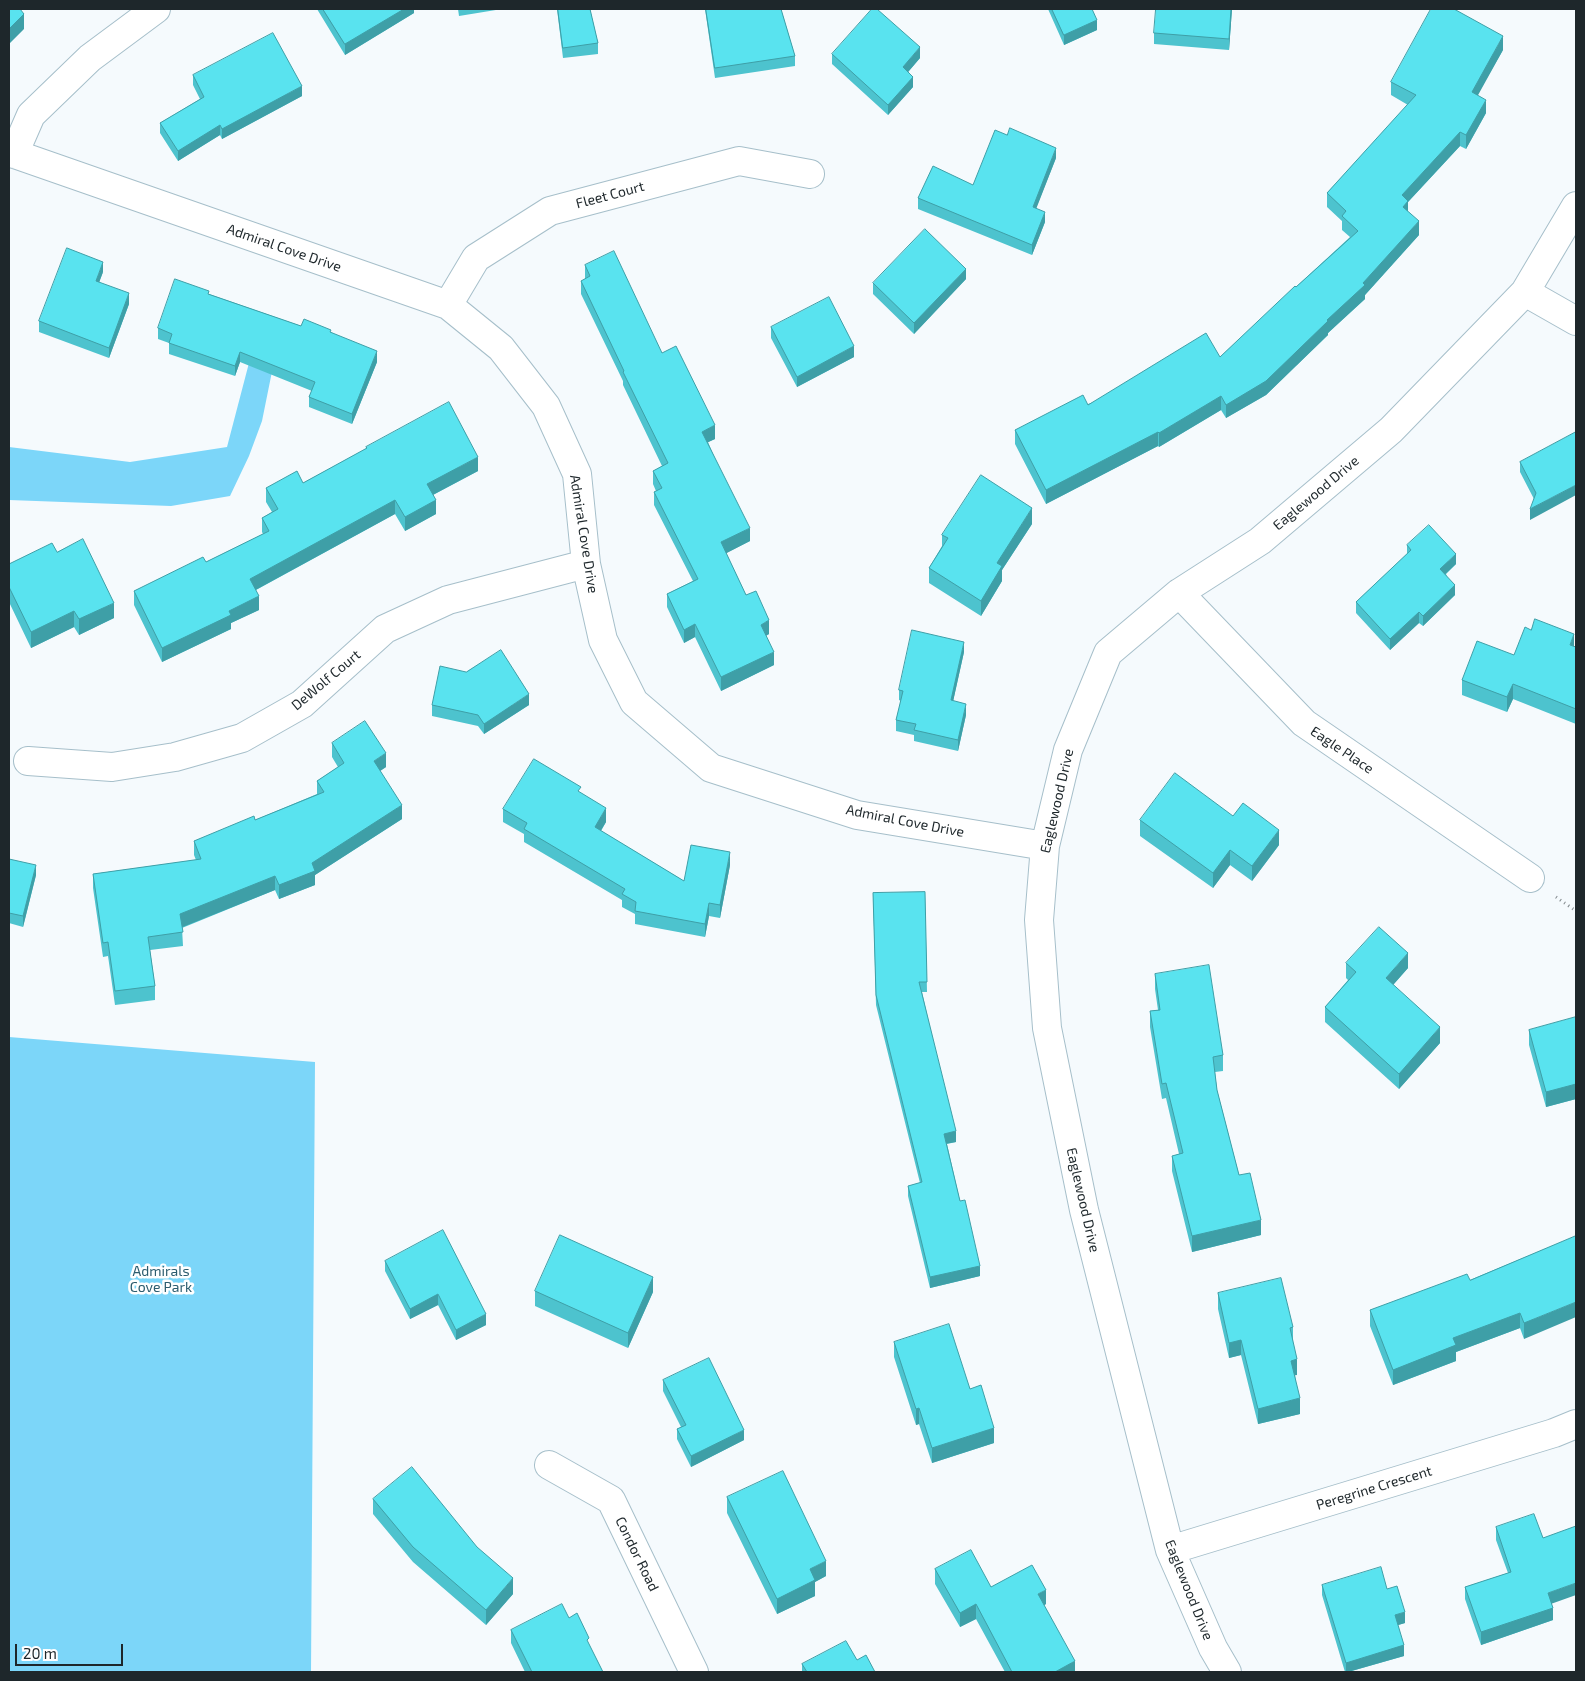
<!DOCTYPE html>
<style>
body{margin:0}
#map{position:relative;width:1585px;height:1681px;overflow:hidden;background:#f5fafd;font-family:"Exo 2",sans-serif}
canvas{display:block}
.frame{position:absolute;inset:0;border:10px solid #1e272b;pointer-events:none}
.scale{position:absolute;left:15px;top:1644px;width:108px;height:22px;box-sizing:border-box;border:2px solid #1e272b;border-top:0;padding-left:6px;font-size:15px;line-height:18px;white-space:nowrap;color:#1e272b;-webkit-text-stroke:4px #fff;paint-order:stroke}
</style>
<div id="map">
<canvas width="1585" height="1681"></canvas>
<div class="frame"></div>
<div class="scale">20 m</div>
</div>
<script>
const context = document.querySelector('canvas').getContext('2d');
context.lineJoin = 'round';
function fill(path, color) { context.fillStyle = color; context.fill(path, 'evenodd'); }
function stroke(path, color, width, dash) { context.strokeStyle = color; context.lineWidth = width; context.lineCap = dash ? 'butt' : 'round'; context.setLineDash(dash || []); context.stroke(path); }
function label(font, color, halo, rows, align = 'center') {
  context.font = font + ' "Exo 2",sans-serif'; context.lineWidth = 5; context.setLineDash([]); context.textBaseline = 'middle'; context.strokeStyle = halo; context.fillStyle = color; for (const [text, x, y, turn = 0] of rows) {
    context.save(); context.translate(x, y); context.rotate((+turn || 0) * Math.PI / 180); context.textAlign = isNaN(turn) ? turn : align; if (halo) context.strokeText(text, 0, 0); context.fillText(text, 0, 0); context.restore();
  }
}
const green = new Path2D(`
 M 261,317 L 282,322 L 262,421 L 249,456 L 230,496 L 171,506 L 9,500 L 9,447 L 130,462 L 227,447 Z
 M 9,1037 L 315,1062 L 311,1672 L 9,1672 Z`);
const path = new Path2D(`
 M 1556,897 L 1576,911`);
const street = new Path2D(`
 M 9,152 L 448,305 L 501,348 L 546,406 L 577,474 L 586,564 L 603,640 L 634,702 L 711,768 L 857,815 L 1045,846
 M 14,154 L 31,115 L 90,58 L 156,9
 M 1525,292 L 1576,321
 M 448,305 L 476,258 L 550,211 L 739,161 L 810,174
 M 1179,593 L 1304,723 L 1530,878
 M 28,761 L 112,767 L 175,757 L 242,738 L 302,704 L 385,629 L 448,600 L 586,564
 M 549,1465 L 611,1500 L 694,1672
 M 1170,1550 L 1554,1433 L 1576,1424
 M 1227,1672 L 1213,1648 L 1170,1550 L 1084,1210 L 1047,1028 L 1039,920 L 1045,846 L 1068,750 L 1108,653 L 1179,593 L 1260,541 L 1391,430 L 1525,292 L 1576,206`);
const wall = new Path2D(`
 M 317,9 L 414,9 L 414,13 L 345,55 Z
 M 458,9 L 502,9 L 459,16 Z
 M 557,9 L 590,9 L 598,43 L 598,54 L 563,58 Z
 M 705,9 L 781,9 L 795,56 L 795,66 L 715,78 Z
 M 1048,9 L 1092,9 L 1097,30 L 1064,45 Z
 M 1232,9 L 1229,50 L 1154,44 L 1154,33 Z
 M 1503,50 L 1477,95 L 1486,113 L 1466,149 L 1460,146 L 1408,202 L 1408,212 L 1419,235 L 1365,295 L 1365,299 L 1328,333 L 1328,335 L 1266,395 L 1226,418 L 1221,410 L 1159,447 L 1158,446 L 1046,504 L 1015,444 L 1015,430 L 1220,357 L 1350,237 L 1342,230 L 1342,221 L 1327,207 L 1327,193 L 1408,105 L 1391,95 L 1391,82 Z
 M 832,54 L 920,58 L 908,72 L 913,87 L 888,115 L 832,64 Z
 M 193,75 L 302,96 L 222,139 L 220,135 L 178,161 L 160,133 L 160,123 L 200,99 L 193,85 Z
 M 1056,158 L 1036,208 L 1045,222 L 1032,255 L 918,209 L 918,198 L 973,185 Z
 M 585,265 L 662,353 L 715,439 L 708,442 L 750,541 L 726,553 L 746,595 L 769,634 L 766,636 L 774,665 L 721,691 L 695,637 L 684,643 L 667,607 L 667,594 L 693,581 L 654,505 L 654,492 L 656,491 L 653,484 L 653,471 L 662,466 L 623,385 L 623,381 L 581,294 L 581,281 L 585,279 Z
 M 103,272 L 99,282 L 129,304 L 109,358 L 39,332 L 39,321 Z
 M 966,279 L 914,334 L 873,294 L 873,283 Z
 M 209,294 L 301,326 L 331,332 L 377,362 L 352,424 L 309,407 L 309,397 L 312,391 L 240,362 L 235,376 L 169,354 L 169,343 L 158,339 L 158,328 Z
 M 771,327 L 854,357 L 797,387 L 771,338 Z
 M 1576,432 L 1530,520 L 1534,499 L 1520,472 L 1520,462 Z
 M 366,447 L 478,471 L 433,495 L 436,514 L 405,531 L 395,514 L 256,590 L 259,610 L 231,623 L 231,629 L 162,662 L 134,605 L 134,591 L 206,562 L 263,534 L 262,532 L 262,518 L 272,512 L 266,502 L 266,488 L 303,483 L 366,449 Z
 M 1032,524 L 1002,570 L 1002,581 L 981,616 L 929,583 L 929,568 L 942,546 L 942,535 Z
 M 1407,545 L 1456,564 L 1446,574 L 1455,595 L 1423,626 L 1419,623 L 1390,650 L 1356,613 L 1356,602 L 1407,554 Z
 M 57,552 L 114,618 L 79,635 L 74,627 L 31,648 L 9,602 L 9,564 Z
 M 1574,646 L 1576,647 L 1576,724 L 1513,699 L 1507,712 L 1462,695 L 1462,680 L 1514,655 Z
 M 964,652 L 953,701 L 966,715 L 958,751 L 914,741 L 914,735 L 896,731 L 896,720 L 901,701 L 899,700 L 899,690 Z
 M 432,705 L 529,705 L 484,734 L 478,726 L 432,716 Z
 M 332,743 L 386,767 L 380,771 L 402,819 L 315,875 L 315,885 L 279,899 L 275,890 L 182,928 L 183,946 L 150,950 L 155,986 L 155,1000 L 115,1005 L 108,956 L 103,957 L 93,888 L 93,874 L 196,860 L 194,855 L 194,841 L 255,820 L 317,794 L 317,781 L 338,767 L 332,757 Z
 M 581,793 L 606,822 L 601,831 L 684,881 L 730,865 L 720,918 L 709,916 L 705,937 L 635,924 L 635,914 L 622,907 L 622,900 L 524,842 L 524,834 L 503,822 L 503,809 Z
 M 1233,816 L 1279,845 L 1252,881 L 1230,865 L 1213,888 L 1140,836 L 1140,820 Z
 M 9,859 L 36,875 L 23,927 L 9,923 Z
 M 925,892 L 927,992 L 922,992 L 956,1142 L 947,1144 L 960,1201 L 980,1276 L 930,1288 L 908,1196 L 908,1186 L 920,1183 L 876,1005 L 873,893 Z
 M 1346,963 L 1408,968 L 1393,985 L 1440,1043 L 1399,1089 L 1325,1022 L 1325,1007 L 1348,980 L 1346,978 Z
 M 1155,974 L 1223,1055 L 1223,1071 L 1215,1072 L 1217,1090 L 1239,1175 L 1261,1235 L 1192,1252 L 1172,1171 L 1172,1156 L 1179,1154 L 1166,1098 L 1162,1099 L 1150,1027 L 1150,1011 L 1158,1010 L 1155,989 Z
 M 1576,1017 L 1576,1099 L 1546,1107 L 1529,1045 L 1529,1030 Z
 M 1576,1236 L 1524,1339 L 1520,1328 L 1456,1352 L 1456,1361 L 1393,1385 L 1370,1326 L 1370,1310 L 1470,1280 Z
 M 385,1261 L 486,1325 L 456,1340 L 438,1305 L 410,1319 L 385,1271 Z
 M 535,1291 L 653,1292 L 628,1348 L 535,1306 Z
 M 1218,1293 L 1293,1327 L 1293,1343 L 1297,1375 L 1295,1375 L 1300,1414 L 1258,1424 L 1241,1355 L 1229,1358 L 1218,1309 Z
 M 894,1342 L 970,1389 L 994,1443 L 932,1463 L 919,1424 L 916,1425 L 894,1357 Z
 M 663,1380 L 744,1440 L 691,1467 L 677,1439 L 677,1429 L 681,1427 L 663,1391 Z
 M 727,1497 L 826,1576 L 815,1582 L 815,1596 L 777,1614 L 727,1513 Z
 M 373,1499 L 513,1594 L 486,1625 L 413,1562 L 373,1514 Z
 M 1496,1527 L 1552,1604 L 1553,1620 L 1481,1645 L 1465,1599 L 1465,1587 L 1508,1573 L 1496,1540 Z
 M 935,1569 L 1046,1604 L 1044,1605 L 1075,1672 L 1005,1672 L 976,1619 L 960,1627 L 935,1584 Z
 M 1322,1585 L 1387,1589 L 1405,1623 L 1398,1625 L 1404,1656 L 1348,1672 L 1345,1672 L 1322,1595 Z
 M 569,1618 L 589,1645 L 603,1672 L 525,1672 L 511,1643 L 511,1630 Z
 M 857,1660 L 875,1672 L 802,1672 L 802,1664 Z`);
const shadedWall = new Path2D(`
 M 404,9 L 414,9 L 414,13 L 345,55 L 345,44 Z
 M 1231,9 L 1232,9 L 1229,50 L 1229,39 Z
 M 24,14 L 24,29 L 9,44 L 9,29 Z
 M 1097,20 L 1097,30 L 1064,45 L 1064,35 Z
 M 1503,36 L 1503,50 L 1472,106 L 1472,92 Z
 M 920,47 L 920,58 L 903,78 L 903,67 Z
 M 913,77 L 913,87 L 888,115 L 888,105 Z
 M 302,86 L 302,96 L 222,139 L 222,129 Z
 M 1486,100 L 1486,113 L 1466,149 L 1466,135 Z
 M 220,125 L 220,135 L 178,161 L 178,151 Z
 M 1460,132 L 1460,146 L 1408,202 L 1408,215 L 1403,221 L 1402,195 Z
 M 1056,148 L 1056,158 L 1033,217 L 1033,207 Z
 M 1045,212 L 1045,222 L 1032,255 L 1032,245 Z
 M 1419,221 L 1419,235 L 1365,295 L 1365,299 L 1328,333 L 1328,335 L 1266,395 L 1226,418 L 1226,405 L 1327,320 L 1363,283 Z
 M 103,262 L 103,272 L 96,291 L 96,281 Z
 M 966,269 L 966,279 L 914,334 L 914,323 Z
 M 129,293 L 129,304 L 109,358 L 109,348 Z
 M 854,346 L 854,357 L 797,387 L 797,377 Z
 M 377,351 L 377,362 L 352,424 L 352,414 Z
 M 240,352 L 240,362 L 235,376 L 235,366 Z
 M 1221,396 L 1221,410 L 1159,447 L 1159,433 Z
 M 715,425 L 715,439 L 702,445 L 702,432 Z
 M 1158,432 L 1158,446 L 1046,504 L 1046,490 Z
 M 478,457 L 478,471 L 427,498 L 427,484 Z
 M 1576,485 L 1576,495 L 1530,520 L 1530,509 Z
 M 395,500 L 395,514 L 250,593 L 250,579 Z
 M 436,500 L 436,514 L 405,531 L 405,517 Z
 M 1032,508 L 1032,524 L 1002,570 L 1002,581 L 981,616 L 981,601 L 997,563 Z
 M 750,528 L 750,541 L 721,556 L 721,542 Z
 M 1456,554 L 1456,564 L 1440,579 L 1440,569 Z
 M 1455,585 L 1455,595 L 1423,626 L 1423,616 Z
 M 259,596 L 259,610 L 231,623 L 231,629 L 162,662 L 162,648 L 229,611 Z
 M 114,603 L 114,618 L 79,635 L 79,619 Z
 M 74,611 L 74,627 L 31,648 L 31,632 Z
 M 1419,612 L 1419,623 L 1390,650 L 1390,639 Z
 M 769,620 L 769,634 L 761,638 L 761,625 Z
 M 695,624 L 695,637 L 684,643 L 684,630 Z
 M 1574,634 L 1574,649 L 1570,645 Z
 M 964,642 L 964,652 L 951,711 L 951,700 Z
 M 774,652 L 774,665 L 721,691 L 721,677 Z
 M 1513,684 L 1513,699 L 1507,712 L 1507,697 Z
 M 529,694 L 529,705 L 484,734 L 484,724 Z
 M 966,704 L 966,715 L 958,751 L 958,740 Z
 M 386,753 L 386,767 L 374,775 L 374,761 Z
 M 402,805 L 402,819 L 315,875 L 315,885 L 279,899 L 279,885 L 312,863 Z
 M 606,808 L 606,822 L 595,840 L 595,827 Z
 M 1279,830 L 1279,845 L 1252,881 L 1252,866 Z
 M 1230,850 L 1230,865 L 1213,888 L 1213,873 Z
 M 730,852 L 730,865 L 720,918 L 720,905 Z
 M 36,865 L 36,875 L 23,927 L 23,916 Z
 M 275,876 L 275,890 L 180,928 L 180,914 Z
 M 709,903 L 709,916 L 705,937 L 705,924 Z
 M 1408,953 L 1408,968 L 1386,993 L 1386,978 Z
 M 1440,1027 L 1440,1043 L 1399,1089 L 1399,1074 Z
 M 1576,1084 L 1576,1099 L 1546,1107 L 1546,1092 Z
 M 956,1131 L 956,1142 L 944,1144 L 944,1134 Z
 M 1261,1220 L 1261,1235 L 1192,1252 L 1192,1236 Z
 M 980,1266 L 980,1276 L 930,1288 L 930,1277 Z
 M 653,1277 L 653,1292 L 628,1348 L 628,1333 Z
 M 438,1294 L 438,1305 L 410,1319 L 410,1309 Z
 M 1576,1302 L 1576,1317 L 1524,1339 L 1524,1323 Z
 M 1520,1313 L 1520,1328 L 1456,1352 L 1456,1361 L 1393,1385 L 1393,1370 L 1453,1338 Z
 M 486,1314 L 486,1325 L 456,1340 L 456,1330 Z
 M 1241,1340 L 1241,1355 L 1229,1358 L 1229,1343 Z
 M 1297,1359 L 1297,1375 L 1291,1376 L 1291,1361 Z
 M 1300,1398 L 1300,1414 L 1258,1424 L 1258,1409 Z
 M 919,1408 L 919,1424 L 916,1425 L 916,1409 Z
 M 994,1428 L 994,1443 L 932,1463 L 932,1448 Z
 M 744,1430 L 744,1440 L 691,1467 L 691,1456 Z
 M 826,1561 L 826,1576 L 815,1582 L 815,1596 L 777,1614 L 777,1599 L 810,1569 Z
 M 513,1578 L 513,1594 L 486,1625 L 486,1610 Z
 M 1576,1583 L 1576,1595 L 1548,1605 L 1548,1593 Z
 M 1046,1590 L 1046,1604 L 1038,1609 L 1038,1594 Z
 M 976,1604 L 976,1619 L 960,1627 L 960,1613 Z
 M 1553,1608 L 1553,1620 L 1481,1645 L 1481,1632 Z
 M 1405,1612 L 1405,1623 L 1395,1626 L 1395,1615 Z
 M 1404,1645 L 1404,1656 L 1348,1672 L 1346,1672 L 1346,1663 Z
 M 1075,1661 L 1075,1672 L 1055,1672 Z`);
const building = new Path2D(`
 M 9,9 L 20,9 L 24,14 L 9,29 Z
 M 323,9 L 404,9 L 345,44 Z
 M 558,9 L 590,9 L 598,43 L 563,48 Z
 M 706,9 L 781,9 L 795,56 L 715,68 Z
 M 872,9 L 877,9 L 920,47 L 903,67 L 913,77 L 888,105 L 832,54 Z
 M 1052,9 L 1092,9 L 1097,20 L 1064,35 Z
 M 1156,9 L 1231,9 L 1229,39 L 1154,33 Z
 M 1431,9 L 1454,9 L 1503,36 L 1472,92 L 1486,100 L 1466,135 L 1460,132 L 1402,195 L 1408,201 L 1403,207 L 1419,221 L 1363,283 L 1365,285 L 1327,320 L 1328,321 L 1266,381 L 1226,405 L 1221,396 L 1159,433 L 1158,432 L 1046,490 L 1015,430 L 1083,395 L 1088,405 L 1206,333 L 1220,357 L 1295,286 L 1296,287 L 1358,231 L 1342,216 L 1346,211 L 1327,193 L 1416,95 L 1391,82 Z
 M 273,33 L 302,86 L 222,129 L 220,125 L 178,151 L 160,123 L 204,97 L 193,75 Z
 M 1010,128 L 1056,148 L 1033,207 L 1045,212 L 1032,245 L 918,198 L 933,166 L 973,185 L 995,130 L 1007,135 Z
 M 925,229 L 966,269 L 914,323 L 873,283 Z
 M 67,248 L 103,262 L 96,281 L 129,293 L 109,348 L 39,321 Z
 M 614,251 L 662,353 L 676,346 L 715,425 L 702,432 L 750,528 L 721,542 L 746,595 L 756,591 L 769,620 L 761,625 L 774,652 L 721,677 L 695,624 L 684,630 L 667,594 L 698,579 L 654,492 L 662,488 L 653,471 L 668,463 L 623,372 L 624,371 L 581,281 L 590,276 L 585,265 Z
 M 175,279 L 209,291 L 208,294 L 301,326 L 304,319 L 331,330 L 330,332 L 377,351 L 352,414 L 309,397 L 315,382 L 240,352 L 235,366 L 169,343 L 172,334 L 158,328 Z
 M 829,297 L 854,346 L 797,377 L 771,327 Z
 M 449,402 L 478,457 L 427,484 L 436,500 L 405,517 L 395,500 L 250,579 L 259,596 L 229,611 L 231,615 L 162,648 L 134,591 L 203,557 L 206,562 L 269,531 L 262,518 L 278,509 L 266,488 L 297,471 L 303,483 L 367,448 L 366,447 Z
 M 1576,432 L 1576,485 L 1530,509 L 1536,493 L 1520,462 Z
 M 981,475 L 1032,508 L 997,563 L 1002,566 L 981,601 L 929,568 L 948,538 L 942,535 Z
 M 1429,525 L 1456,554 L 1440,569 L 1455,585 L 1423,616 L 1419,612 L 1390,639 L 1356,602 L 1411,550 L 1407,545 Z
 M 83,539 L 114,603 L 79,619 L 74,611 L 31,632 L 9,587 L 9,564 L 52,543 L 57,552 Z
 M 1535,619 L 1574,634 L 1570,645 L 1576,647 L 1576,709 L 1513,684 L 1507,697 L 1462,680 L 1477,641 L 1514,655 L 1525,627 L 1531,630 Z
 M 912,630 L 964,642 L 951,700 L 966,704 L 958,740 L 914,730 L 916,724 L 896,720 L 903,691 L 899,690 Z
 M 501,650 L 529,694 L 484,724 L 478,715 L 432,705 L 440,666 L 466,672 Z
 M 365,721 L 386,753 L 374,761 L 402,805 L 312,863 L 315,871 L 279,885 L 275,876 L 180,914 L 183,932 L 148,937 L 155,986 L 115,991 L 108,942 L 103,943 L 93,874 L 201,859 L 194,841 L 254,816 L 255,820 L 324,792 L 317,781 L 344,763 L 332,743 Z
 M 534,759 L 581,787 L 578,791 L 606,808 L 595,827 L 684,881 L 691,845 L 730,852 L 720,905 L 709,903 L 705,924 L 635,911 L 636,902 L 622,894 L 625,889 L 524,829 L 527,823 L 503,809 Z
 M 1175,773 L 1233,816 L 1243,803 L 1279,830 L 1252,866 L 1230,850 L 1213,873 L 1140,820 Z
 M 9,859 L 36,865 L 23,916 L 9,913 Z
 M 925,892 L 927,982 L 919,982 L 956,1131 L 944,1134 L 960,1201 L 965,1200 L 980,1266 L 930,1277 L 908,1186 L 922,1182 L 876,995 L 873,893 Z
 M 1379,927 L 1408,953 L 1386,978 L 1440,1027 L 1399,1074 L 1325,1007 L 1356,972 L 1346,963 Z
 M 1209,965 L 1223,1055 L 1213,1057 L 1217,1090 L 1239,1175 L 1250,1173 L 1261,1220 L 1192,1236 L 1172,1156 L 1183,1153 L 1166,1083 L 1162,1084 L 1150,1011 L 1160,1010 L 1155,974 Z
 M 1576,1017 L 1576,1084 L 1546,1092 L 1529,1030 Z
 M 443,1230 L 486,1314 L 456,1330 L 438,1294 L 410,1309 L 385,1261 Z
 M 560,1235 L 653,1277 L 628,1333 L 535,1291 Z
 M 1576,1236 L 1576,1302 L 1524,1323 L 1520,1313 L 1453,1338 L 1456,1345 L 1393,1370 L 1370,1310 L 1467,1274 L 1470,1280 Z
 M 1281,1278 L 1293,1327 L 1290,1328 L 1297,1359 L 1291,1361 L 1300,1398 L 1258,1409 L 1241,1340 L 1229,1343 L 1218,1293 Z
 M 949,1324 L 970,1389 L 981,1385 L 994,1428 L 932,1448 L 919,1408 L 916,1409 L 894,1342 Z
 M 709,1358 L 744,1430 L 691,1456 L 677,1429 L 686,1425 L 663,1380 Z
 M 412,1467 L 477,1547 L 513,1578 L 486,1610 L 413,1547 L 373,1499 Z
 M 783,1471 L 826,1561 L 810,1569 L 815,1580 L 777,1599 L 727,1497 Z
 M 1534,1514 L 1543,1538 L 1576,1526 L 1576,1583 L 1548,1593 L 1553,1608 L 1481,1632 L 1465,1587 L 1511,1572 L 1496,1527 Z
 M 971,1550 L 991,1587 L 1032,1565 L 1046,1590 L 1038,1594 L 1075,1661 L 1055,1672 L 1012,1672 L 976,1604 L 960,1613 L 935,1569 Z
 M 1381,1567 L 1387,1589 L 1397,1586 L 1405,1612 L 1395,1615 L 1404,1645 L 1346,1663 L 1322,1585 Z
 M 562,1604 L 569,1618 L 577,1613 L 589,1638 L 587,1640 L 603,1672 L 532,1672 L 511,1630 Z
 M 846,1641 L 857,1660 L 866,1655 L 875,1672 L 807,1672 L 802,1664 Z`);
const streetNames = [
 ["Fleet Court",610,195,-15],
 ["Admiral Cove Drive",284,248,19],
 ["Eaglewood Drive",1316,493,-40],
 ["Admiral Cove Drive",584,534,81],
 ["DeWolf Court",326,680,-40],
 ["Eagle Place",1342,750,34],
 ["Eaglewood Drive",1057,801,-77],
 ["Admiral Cove Drive",905,821,11],
 ["Eaglewood Drive",1083,1200,77],
 ["Peregrine Crescent",1374,1488,-17],
 ["Condor Road",637,1554,64],
 ["Eaglewood Drive",1189,1590,68]
];
const parkNames = [
 ["Admirals",161,1271],
 ["Cove Park",161,1287]
];
fill(green, '#7cd6f9');
stroke(street, '#a6bfca', 30);
stroke(path, '#81888c', 3, [1, 4]);
stroke(street, '#fff', 28);
fill(wall, '#4dc3ce');
fill(shadedWall, '#3e9fa7');
fill(building, '#59e3ef');
stroke(building, '#3e9fa7', 1);
label('14px', '#1e272b', '#fff', streetNames);
label('14px', '#2c5c6e', '#fff', parkNames);
</script>
